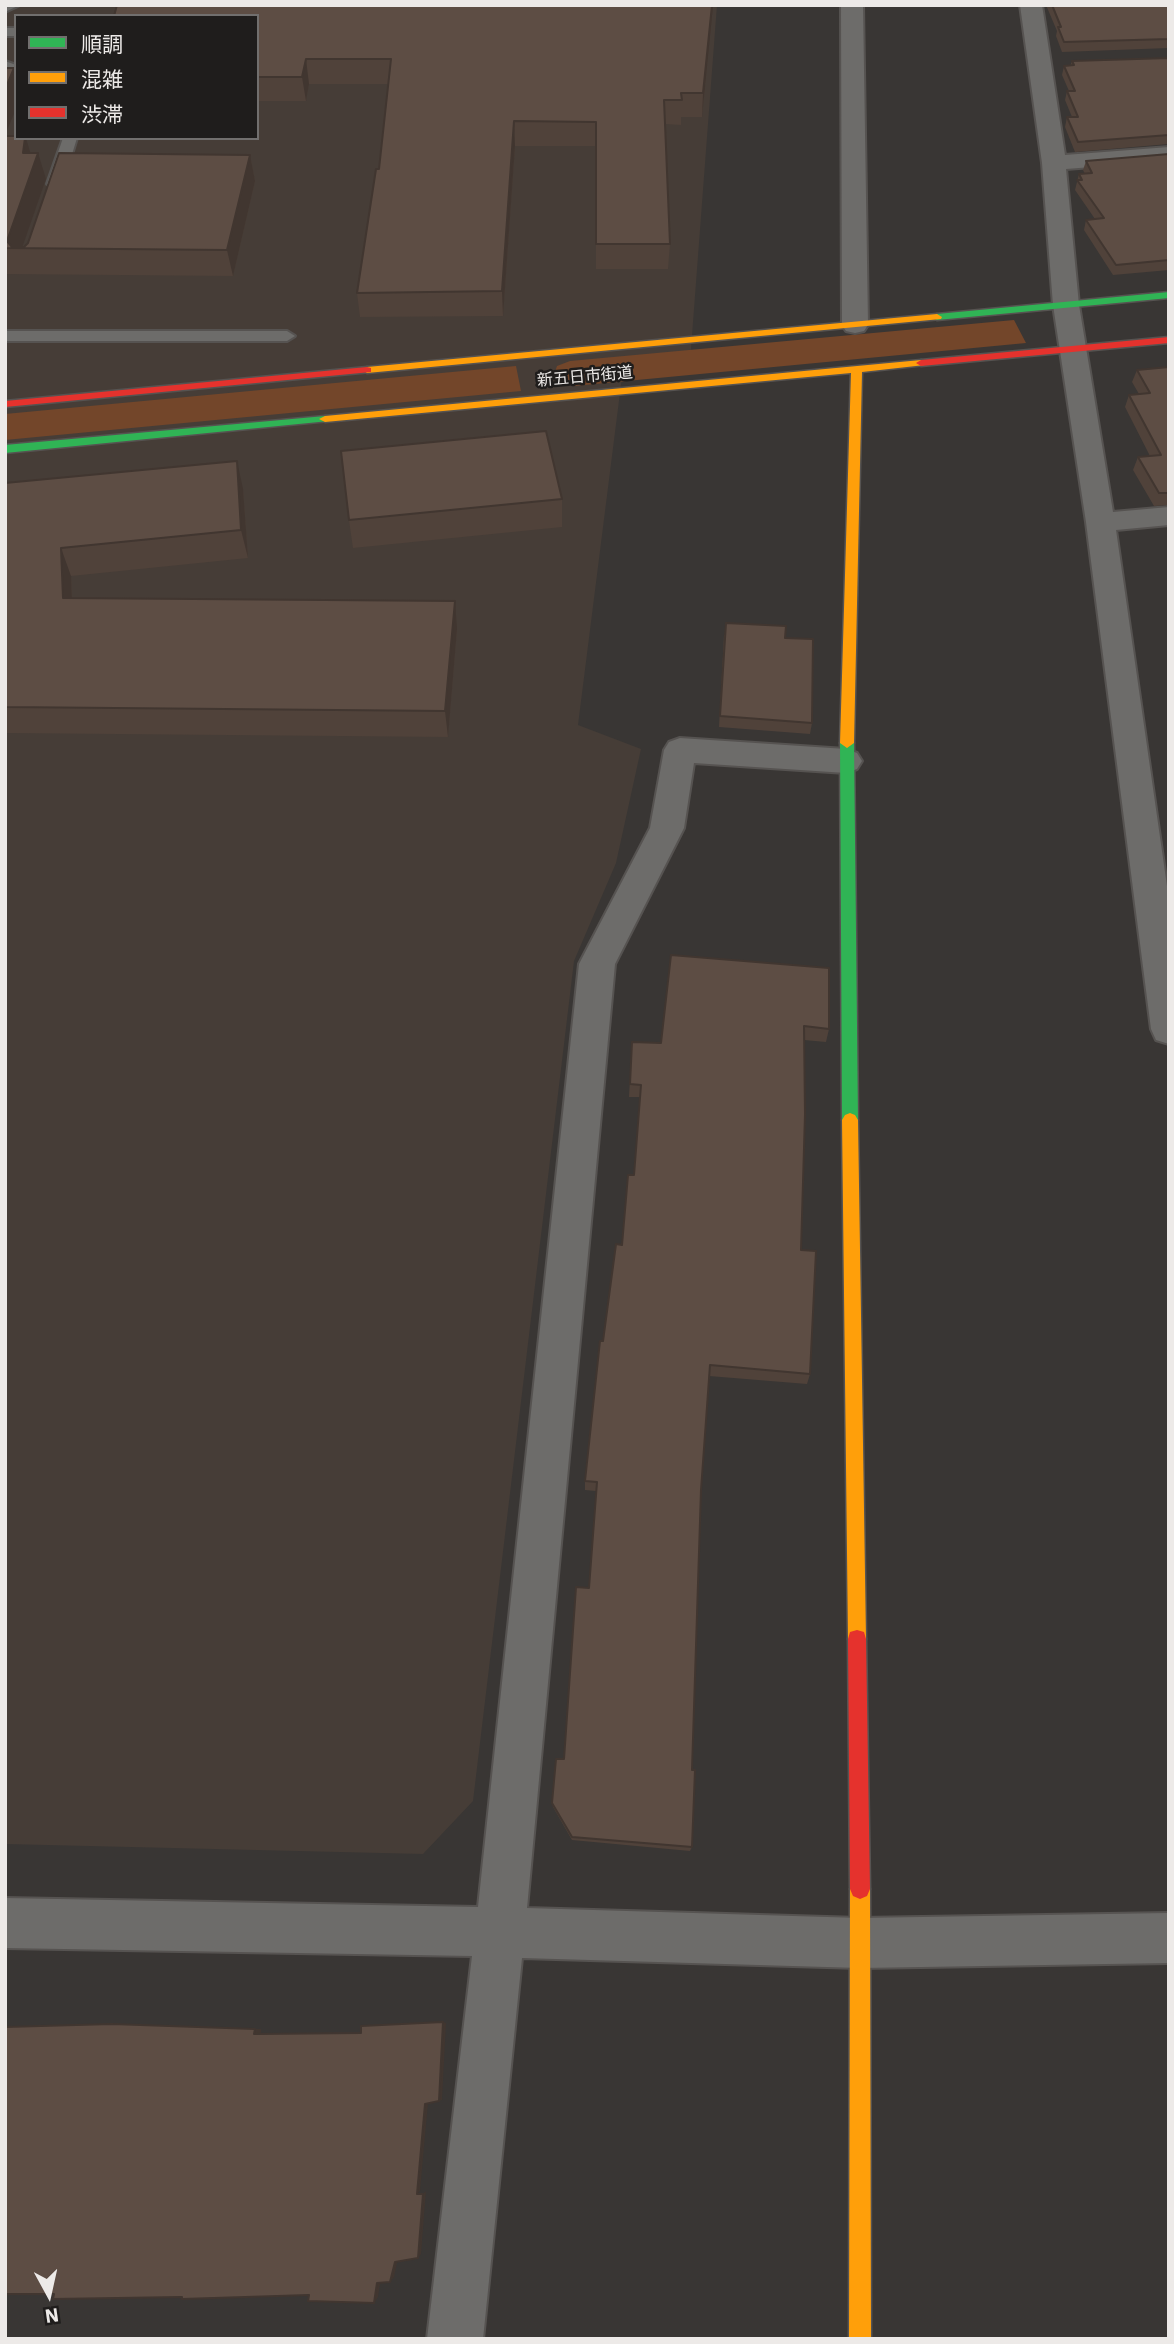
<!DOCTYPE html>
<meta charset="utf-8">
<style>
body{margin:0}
#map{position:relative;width:1174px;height:2344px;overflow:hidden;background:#393634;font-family:"IBM Plex Sans","Noto Sans JP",sans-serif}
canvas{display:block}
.frame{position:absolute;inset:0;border:7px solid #edeae8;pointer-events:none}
.legend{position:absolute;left:14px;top:14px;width:245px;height:126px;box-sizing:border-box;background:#1f1d1c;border:2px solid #716f6e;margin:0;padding:9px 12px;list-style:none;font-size:21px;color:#edeae8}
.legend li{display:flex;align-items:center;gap:14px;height:35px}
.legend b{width:35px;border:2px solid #716f6e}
.north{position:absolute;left:14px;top:2260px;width:70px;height:70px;-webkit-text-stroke:5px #1f1d1c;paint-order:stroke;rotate:172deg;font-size:19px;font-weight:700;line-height:28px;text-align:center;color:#edeae8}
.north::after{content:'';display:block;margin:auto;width:24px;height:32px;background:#edeae8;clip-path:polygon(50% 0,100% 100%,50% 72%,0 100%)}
</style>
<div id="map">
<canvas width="1174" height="2344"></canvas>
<div class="frame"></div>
<ul class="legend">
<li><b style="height:9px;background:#30b455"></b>順調</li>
<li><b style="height:9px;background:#ff9f0a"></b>混雑</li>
<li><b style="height:9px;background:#e5322d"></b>渋滞</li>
</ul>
<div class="north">N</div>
</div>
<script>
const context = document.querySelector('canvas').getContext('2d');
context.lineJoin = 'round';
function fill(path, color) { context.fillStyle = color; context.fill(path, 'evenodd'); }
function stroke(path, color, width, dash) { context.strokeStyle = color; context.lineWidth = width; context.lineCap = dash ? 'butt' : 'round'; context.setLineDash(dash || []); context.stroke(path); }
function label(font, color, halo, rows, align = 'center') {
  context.font = font + ' "IBM Plex Sans","Noto Sans JP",sans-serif'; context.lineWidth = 5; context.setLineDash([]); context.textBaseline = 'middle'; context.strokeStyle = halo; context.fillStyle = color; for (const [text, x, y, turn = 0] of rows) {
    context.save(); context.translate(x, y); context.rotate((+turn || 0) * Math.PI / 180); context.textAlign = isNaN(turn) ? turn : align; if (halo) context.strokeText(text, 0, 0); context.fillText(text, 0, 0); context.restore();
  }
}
const built = new Path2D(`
 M 5,5 L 717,5 L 690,362 L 623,369 L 578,725 L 641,749 L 616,863 L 574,961 L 473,1801 L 423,1854 L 5,1844 ZM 16,16 L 257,16 L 257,138 L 16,138 Z`);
const green = new Path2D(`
 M 1014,320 L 1026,343 L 574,386 L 558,382 L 554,375 L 557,366 L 570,361 Z
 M 516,366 L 521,391 L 5,440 L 5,414 Z`);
const lane = new Path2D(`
 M 5,5 L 20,5 L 5,12 Z
 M 5,28 L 16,28 L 16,36 L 5,36 Z
 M 5,61 L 16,65 L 16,75 L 5,71 Z
 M 63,138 L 77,138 L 63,184 L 55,189 L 47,184 Z
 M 5,331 L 287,331 L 295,336 L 287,341 L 5,341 Z`);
const street = new Path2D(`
 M 841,5 L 863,5 L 868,325 L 864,331 L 855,333 L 846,331 L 842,325 Z
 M 1020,5 L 1042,5 L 1065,155 L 1169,147 L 1169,161 L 1066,169 L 1079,305 L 1113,512 L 1169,507 L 1169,525 L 1116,530 L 1169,900 L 1169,1044 L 1156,1040 L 1151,1029 L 1086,522 L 1053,305 L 1042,163 Z
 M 680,738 L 846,749 L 857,753 L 862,761 L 857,769 L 846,773 L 694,763 L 684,828 L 615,964 L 527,1908 L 860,1918 L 1169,1913 L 1169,1963 L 860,1968 L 522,1958 L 483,2339 L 427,2339 L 472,1956 L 5,1948 L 5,1898 L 478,1907 L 579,964 L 650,828 L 664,750 L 669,742 Z`);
const fast = new Path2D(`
 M 1169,292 L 1169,298 L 937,320 L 932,317 L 937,314 Z
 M 325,416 L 329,417 L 329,421 L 5,453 L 5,445 Z
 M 847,738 L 854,743 L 858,1120 L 855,1125 L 845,1125 L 842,1120 L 840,743 Z`);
const slow = new Path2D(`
 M 937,314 L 942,317 L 941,319 L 367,373 L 362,370 L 367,367 Z
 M 921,360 L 925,361 L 925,365 L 862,372 L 854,743 L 847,748 L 840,743 L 851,373 L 325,422 L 319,419 L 325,416 Z
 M 850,1113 L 855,1115 L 858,1120 L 866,1639 L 864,1646 L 857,1648 L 850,1646 L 848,1639 L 842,1120 L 845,1115 Z
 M 860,1879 L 867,1882 L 870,1889 L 871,2339 L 849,2339 L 850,1889 L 853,1882 Z`);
const jam = new Path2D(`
 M 1169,337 L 1169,343 L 921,366 L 916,363 L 921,360 Z
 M 367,367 L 371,368 L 371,372 L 5,407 L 5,401 Z
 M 857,1630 L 864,1632 L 866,1639 L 870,1889 L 867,1896 L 860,1899 L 853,1896 L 850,1889 L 848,1639 L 850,1632 Z`);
const wall = new Path2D(`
 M 713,5 L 702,117 L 681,117 L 681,125 L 665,124 L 670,244 L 668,269 L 596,269 L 596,146 L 515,146 L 503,316 L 360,317 L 357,293 L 379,169 L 389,84 L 309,84 L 306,101 L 257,101 L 257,16 Z
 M 1046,5 L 1169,5 L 1169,48 L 1062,52 L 1056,36 L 1057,31 Z
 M 1169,58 L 1169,144 L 1075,152 L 1065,127 L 1067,117 L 1072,117 L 1065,100 L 1067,91 L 1069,91 L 1062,75 L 1064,66 L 1070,66 L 1072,61 Z
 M 5,136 L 31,153 L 46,179 L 22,247 L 250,155 L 255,181 L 233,276 L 5,274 Z
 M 1169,154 L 1169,270 L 1113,275 L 1084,230 L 1086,220 L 1095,219 L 1075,190 L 1079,174 L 1085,174 L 1083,170 L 1086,161 Z
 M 1169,367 L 1169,505 L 1154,506 L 1133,470 L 1138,457 L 1150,456 L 1125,407 L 1129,395 L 1139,394 L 1132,382 L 1137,370 Z
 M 5,483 L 243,489 L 248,558 L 71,576 L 72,598 L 457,629 L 448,737 L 5,733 Z
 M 562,499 L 562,527 L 353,548 L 349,520 Z
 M 1169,567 L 1169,630 L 1167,619 L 1167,572 Z
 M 724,635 L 785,638 L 812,723 L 810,734 L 719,727 Z
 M 671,955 L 829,1029 L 826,1042 L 804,1040 L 801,1250 L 810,1374 L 807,1384 L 709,1376 L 701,1490 L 692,1770 L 692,1847 L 690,1851 L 572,1840 L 553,1807 L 552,1803 L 564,1759 L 589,1588 L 596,1491 L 585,1490 L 585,1481 L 603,1341 L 622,1245 L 634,1175 L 640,1097 L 629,1097 L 632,1042 L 661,1043 Z`);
const shadedWall = new Path2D(`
 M 712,5 L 713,5 L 702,117 L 703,93 Z
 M 306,59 L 309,84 L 306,101 L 302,77 Z
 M 14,68 L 16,74 L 16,109 L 5,135 L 5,90 Z
 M 514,121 L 515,146 L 503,316 L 502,291 Z
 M 25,138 L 26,138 L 33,162 L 38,153 L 46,179 L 22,248 L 9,248 L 7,241 Z
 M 250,155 L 255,181 L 233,276 L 227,250 Z
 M 237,461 L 243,489 L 248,558 L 241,530 Z
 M 61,548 L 71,576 L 73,626 L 63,598 Z
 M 455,601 L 457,629 L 448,737 L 445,711 Z
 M 443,2022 L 446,2023 L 442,2100 L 439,2101 Z
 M 255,2029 L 261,2029 L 261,2034 L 254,2034 Z
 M 428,2103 L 420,2191 L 417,2194 L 425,2104 Z
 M 426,2191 L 421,2254 L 418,2258 L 423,2194 Z
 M 398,2258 L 394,2277 L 390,2282 L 395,2262 Z
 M 381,2278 L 378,2297 L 374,2303 L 377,2283 Z`);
const building = new Path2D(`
 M 117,5 L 712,5 L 703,93 L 681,93 L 682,100 L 664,100 L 670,244 L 596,244 L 596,122 L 514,121 L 502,291 L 357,293 L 376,169 L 379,169 L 391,59 L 306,59 L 302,77 L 257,77 L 257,16 L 114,16 Z
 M 1052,5 L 1169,5 L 1169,39 L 1064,42 L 1058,27 L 1061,27 Z
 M 1169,58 L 1169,135 L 1078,142 L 1067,117 L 1078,117 L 1067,91 L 1075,91 L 1064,66 L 1074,65 L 1072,61 Z
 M 5,68 L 14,68 L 5,90 Z
 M 5,136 L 16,136 L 16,138 L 25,138 L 23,153 L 38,153 L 7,241 L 12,247 L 24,247 L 28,243 L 59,153 L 250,155 L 227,250 L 5,248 Z
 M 1169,154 L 1169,260 L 1116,265 L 1086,220 L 1104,218 L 1077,180 L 1082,180 L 1079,174 L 1092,173 L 1086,161 Z
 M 1169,367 L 1169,493 L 1159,493 L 1138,457 L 1161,455 L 1129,395 L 1150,393 L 1137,370 Z
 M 546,431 L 562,499 L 349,520 L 341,451 Z
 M 237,461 L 241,530 L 61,548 L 63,598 L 455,601 L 445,711 L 5,707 L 5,483 Z
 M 726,623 L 786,626 L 785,638 L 813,639 L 812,723 L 720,716 Z
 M 671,955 L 829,968 L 829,1029 L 804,1026 L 805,1114 L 801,1250 L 816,1251 L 810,1374 L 710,1365 L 701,1490 L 692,1770 L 695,1770 L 692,1847 L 572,1837 L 552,1803 L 556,1759 L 564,1759 L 576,1587 L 589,1588 L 597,1482 L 585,1481 L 600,1341 L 603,1341 L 616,1244 L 622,1245 L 628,1175 L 634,1175 L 641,1085 L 630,1084 L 632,1042 L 661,1043 Z
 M 443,2022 L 439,2101 L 425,2104 L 417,2194 L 423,2194 L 418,2258 L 395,2262 L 390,2282 L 377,2283 L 374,2303 L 308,2301 L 309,2295 L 182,2299 L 182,2297 L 53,2299 L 54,2294 L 5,2294 L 5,2027 L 112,2024 L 255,2029 L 254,2034 L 361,2033 L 361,2026 Z`);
const farStreetnames = [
 ["新五日市街道",585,377,-5]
];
fill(built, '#463d37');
fill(green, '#73462a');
stroke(lane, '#565351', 4);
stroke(street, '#565351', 4);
stroke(fast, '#565351', 3);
stroke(slow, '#565351', 3);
stroke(jam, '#565351', 3);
fill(lane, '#6d6c6a');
fill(street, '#6d6c6a');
fill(fast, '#30b455');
fill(slow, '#ff9f0a');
fill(jam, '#e5322d');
fill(wall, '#50423a');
fill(shadedWall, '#413630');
fill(building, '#5d4d44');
stroke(building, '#413630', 2);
label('16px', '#edeae8', '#1f1d1c', farStreetnames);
</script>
